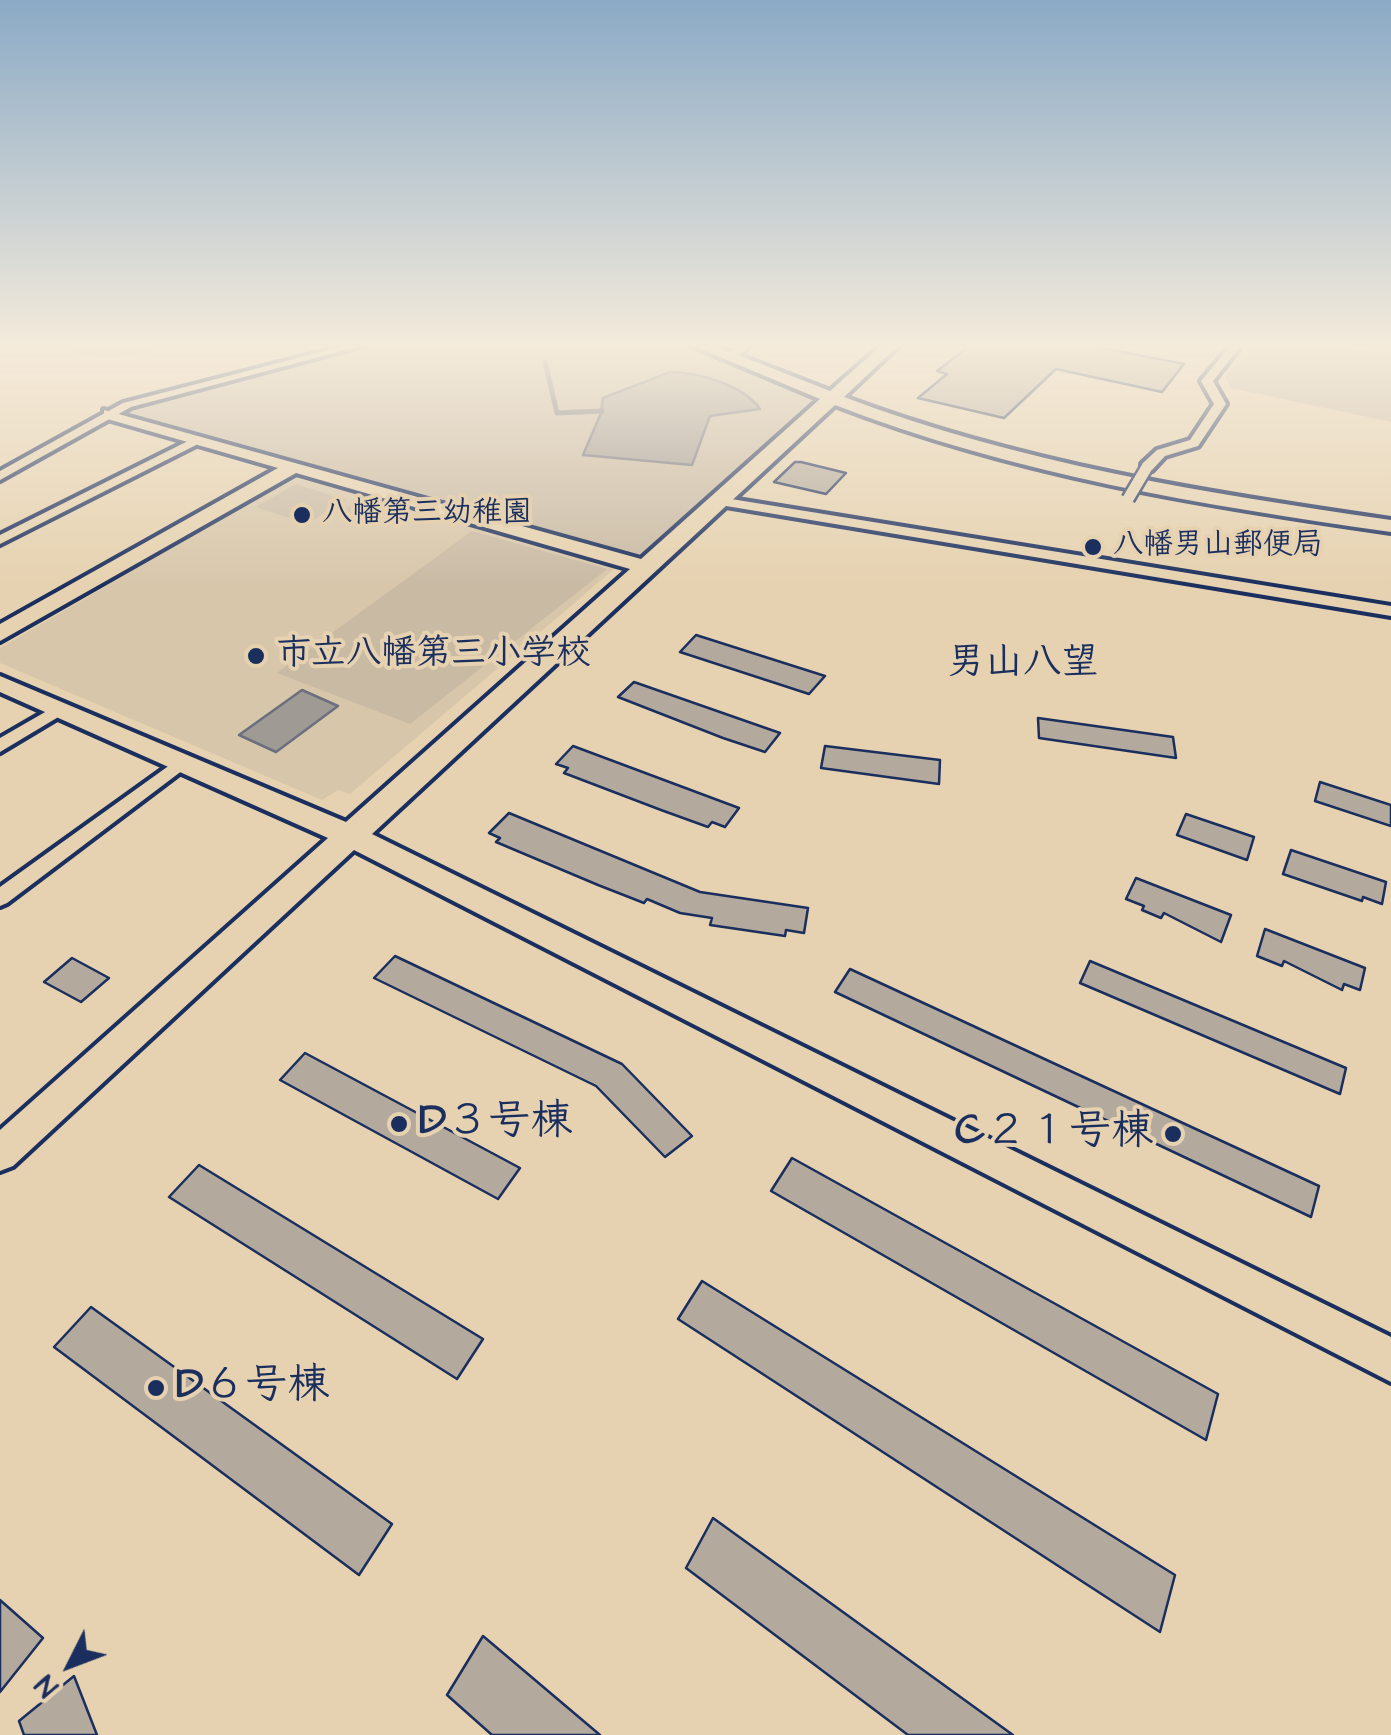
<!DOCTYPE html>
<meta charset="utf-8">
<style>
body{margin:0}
#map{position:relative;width:1391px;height:1735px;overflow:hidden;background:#e6d2b0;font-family:"Architects Daughter",sans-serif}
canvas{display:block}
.north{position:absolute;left:20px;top:1615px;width:100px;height:100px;-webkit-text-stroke:8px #e6d2b0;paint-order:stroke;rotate:228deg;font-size:28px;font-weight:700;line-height:40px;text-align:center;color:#1b2f5e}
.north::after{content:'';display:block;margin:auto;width:35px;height:45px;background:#1b2f5e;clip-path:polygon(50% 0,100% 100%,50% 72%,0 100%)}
</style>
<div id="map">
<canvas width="1391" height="1735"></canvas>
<div class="north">N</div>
</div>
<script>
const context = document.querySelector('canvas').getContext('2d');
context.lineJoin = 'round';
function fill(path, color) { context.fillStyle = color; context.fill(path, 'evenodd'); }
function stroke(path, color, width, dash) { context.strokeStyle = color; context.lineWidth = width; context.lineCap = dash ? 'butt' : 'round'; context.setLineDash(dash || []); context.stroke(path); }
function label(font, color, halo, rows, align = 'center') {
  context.font = font + ' "Architects Daughter","Klee One",sans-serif'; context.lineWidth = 8; context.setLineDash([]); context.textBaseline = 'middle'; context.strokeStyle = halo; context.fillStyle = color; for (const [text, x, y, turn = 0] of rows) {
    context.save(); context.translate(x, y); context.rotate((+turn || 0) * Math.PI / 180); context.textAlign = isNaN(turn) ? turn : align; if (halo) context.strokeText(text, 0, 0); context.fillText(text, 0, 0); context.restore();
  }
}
const built = new Path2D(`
 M 297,475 L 619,565 L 350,794 L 338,790 L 322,800 L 0,663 L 0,648 Z`);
const green = new Path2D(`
 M 60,344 L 182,344 C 146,354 91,368 60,344 Z
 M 377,344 L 687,344 L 810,395 L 815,401 L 647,553 L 630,556 L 124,414 L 127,407 Z
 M 1257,344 L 1323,344 L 1391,357 L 1391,422 L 1231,388 L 1225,377 Z
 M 296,484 L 346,500 L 341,504 L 363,511 L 353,518 L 329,510 L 307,524 L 256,507 Z
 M 472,531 L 607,569 L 410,724 L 277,673 Z`);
const water = new Path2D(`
 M 670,372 C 698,372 743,385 760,409 L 710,416 L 692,465 L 583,455 L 601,413 L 603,398 Z
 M 302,690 L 338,706 L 276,752 L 239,735 Z`);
const stream = new Path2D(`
 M 545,362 L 557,413 L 602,411`);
const building = new Path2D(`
 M 972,344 L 1082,344 L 1184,364 L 1162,392 L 1056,369 L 1004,418 L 918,398 L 947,374 L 937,371 Z
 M 795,462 L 801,462 L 846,473 L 826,494 L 774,482 Z
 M 696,635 L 825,676 L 809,694 L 680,652 Z
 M 634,682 L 780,733 L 765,752 L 723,738 L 618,697 Z
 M 1038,718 L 1173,737 L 1176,758 L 1039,738 Z
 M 573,746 L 739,808 L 725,827 L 712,822 L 708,827 L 661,810 L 564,773 L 568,768 L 556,764 Z
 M 825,746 L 940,760 L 939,784 L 821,768 Z
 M 1320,782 L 1391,805 L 1391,826 L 1315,801 Z
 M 509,813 L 700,892 L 808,908 L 804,933 L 786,930 L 785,936 L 710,925 L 712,918 L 680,913 L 647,899 L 644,903 L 598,885 L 496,842 L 500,838 L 489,833 Z
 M 1186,814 L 1254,837 L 1247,860 L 1177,835 Z
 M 1291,850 L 1386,882 L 1382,904 L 1363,897 L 1362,901 L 1283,874 Z
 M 1136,878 L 1231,915 L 1221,942 L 1164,913 L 1161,918 L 1142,910 L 1144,906 L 1126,899 Z
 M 1265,929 L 1365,968 L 1360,990 L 1344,984 L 1342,990 L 1284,961 L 1282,966 L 1257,956 Z
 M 395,956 L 622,1064 L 692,1136 L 665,1157 L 596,1086 L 374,978 Z
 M 72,958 L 109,978 L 81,1002 L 44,982 Z
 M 1090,961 L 1346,1068 L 1340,1094 L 1080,983 Z
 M 850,969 L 1319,1186 L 1311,1217 L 835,992 Z
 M 305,1053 L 520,1168 L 498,1199 L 280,1080 Z
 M 792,1158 L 1218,1394 L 1206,1440 L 771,1191 Z
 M 199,1165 L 483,1339 L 457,1379 L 169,1197 Z
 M 702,1281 L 1175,1575 L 1160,1632 L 678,1319 Z
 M 91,1307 L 392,1524 L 359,1575 L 54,1347 Z
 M 713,1518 L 1013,1735 L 908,1735 L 686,1568 Z
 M 0,1600 L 43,1638 L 0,1692 Z
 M 483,1636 L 600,1735 L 492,1735 L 447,1695 Z
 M 74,1676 L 97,1735 L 24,1735 L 19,1721 Z`);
const street = new Path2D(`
 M 352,344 L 368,344 L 131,407 L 0,480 L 0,471 L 123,403 Z
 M 741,344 L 752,344 L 734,359 L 726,359 L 726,355 Z
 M 1232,344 L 1242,344 L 1213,381 L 1226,404 L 1198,446 L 1165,456 L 1152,470 L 1142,470 L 1142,464 L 1157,450 L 1190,440 L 1214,404 L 1201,381 Z
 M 196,437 L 206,440 L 0,544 L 0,535 Z
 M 719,497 L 1391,606 L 1391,616 L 714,504 L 714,498 Z
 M 59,704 L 68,709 L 65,713 L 0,752 L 0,738 Z
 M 181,757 L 187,759 L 190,763 L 187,767 L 7,903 L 0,906 L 0,887 Z`);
const secondary = new Path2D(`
 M 689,344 L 710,344 L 830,391 L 883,344 L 900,344 L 844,397 C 1022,464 1204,493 1391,520 L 1391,532 C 1201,505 1016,475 835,405 L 372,834 L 1391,1337 L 1391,1382 L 354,850 L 13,1166 L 0,1171 L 0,1130 L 328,838 L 0,692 L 0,676 L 346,822 L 630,569 L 296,473 L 0,641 L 0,624 L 278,468 L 104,418 L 104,410 L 641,559 L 820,399 Z`);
const streetBridge = new Path2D(`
 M 1128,499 L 1147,467`);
const markers = [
 [302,515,10,"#1b2f5e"],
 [1093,547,10,"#1b2f5e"],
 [256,656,10,"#1b2f5e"],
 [399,1124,10,"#1b2f5e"],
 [1173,1134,10,"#1b2f5e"],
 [156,1388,10,"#1b2f5e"]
];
const farPoinames = [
 ["八幡第三幼稚園",322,515],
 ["八幡男山郵便局",1113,547]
];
const poiNames = [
 ["市立八幡第三小学校",276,656]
];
const neighbourhoodNames = [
 ["男山八望",1023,665]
];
const nearPoinames = [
 ["D３号棟",419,1124],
 ["C２１号棟",1153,1134,"right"],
 ["D６号棟",176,1388]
];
fill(built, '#d7c6aa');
fill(green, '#c9baa4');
fill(water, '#a09a94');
stroke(water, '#6b6f7e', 2.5);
stroke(stream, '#6b6f7e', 5);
fill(building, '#b3a99c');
stroke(building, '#1b2f5e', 2.5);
stroke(street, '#1b2f5e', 8);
stroke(secondary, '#1b2f5e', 8);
fill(street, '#e6d2b0');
fill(secondary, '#e6d2b0');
stroke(streetBridge, '#1b2f5e', 16, []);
stroke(streetBridge, '#e6d2b0', 11);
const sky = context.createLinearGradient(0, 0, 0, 586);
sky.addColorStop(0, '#8baac6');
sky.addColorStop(0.59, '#f4ebdb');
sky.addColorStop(1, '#f4ebdb00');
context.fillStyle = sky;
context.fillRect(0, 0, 1391, 586);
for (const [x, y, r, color] of markers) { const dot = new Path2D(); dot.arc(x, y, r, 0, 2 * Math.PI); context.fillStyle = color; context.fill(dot); stroke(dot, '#e6d2b0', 4); }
label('bold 30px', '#1b2f5e', '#e6d2b0', farPoinames, 'left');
label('bold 35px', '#1b2f5e', '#e6d2b0', poiNames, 'left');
label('bold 38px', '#1b2f5e', '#e6d2b0', neighbourhoodNames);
label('bold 42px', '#1b2f5e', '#e6d2b0', nearPoinames, 'left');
</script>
